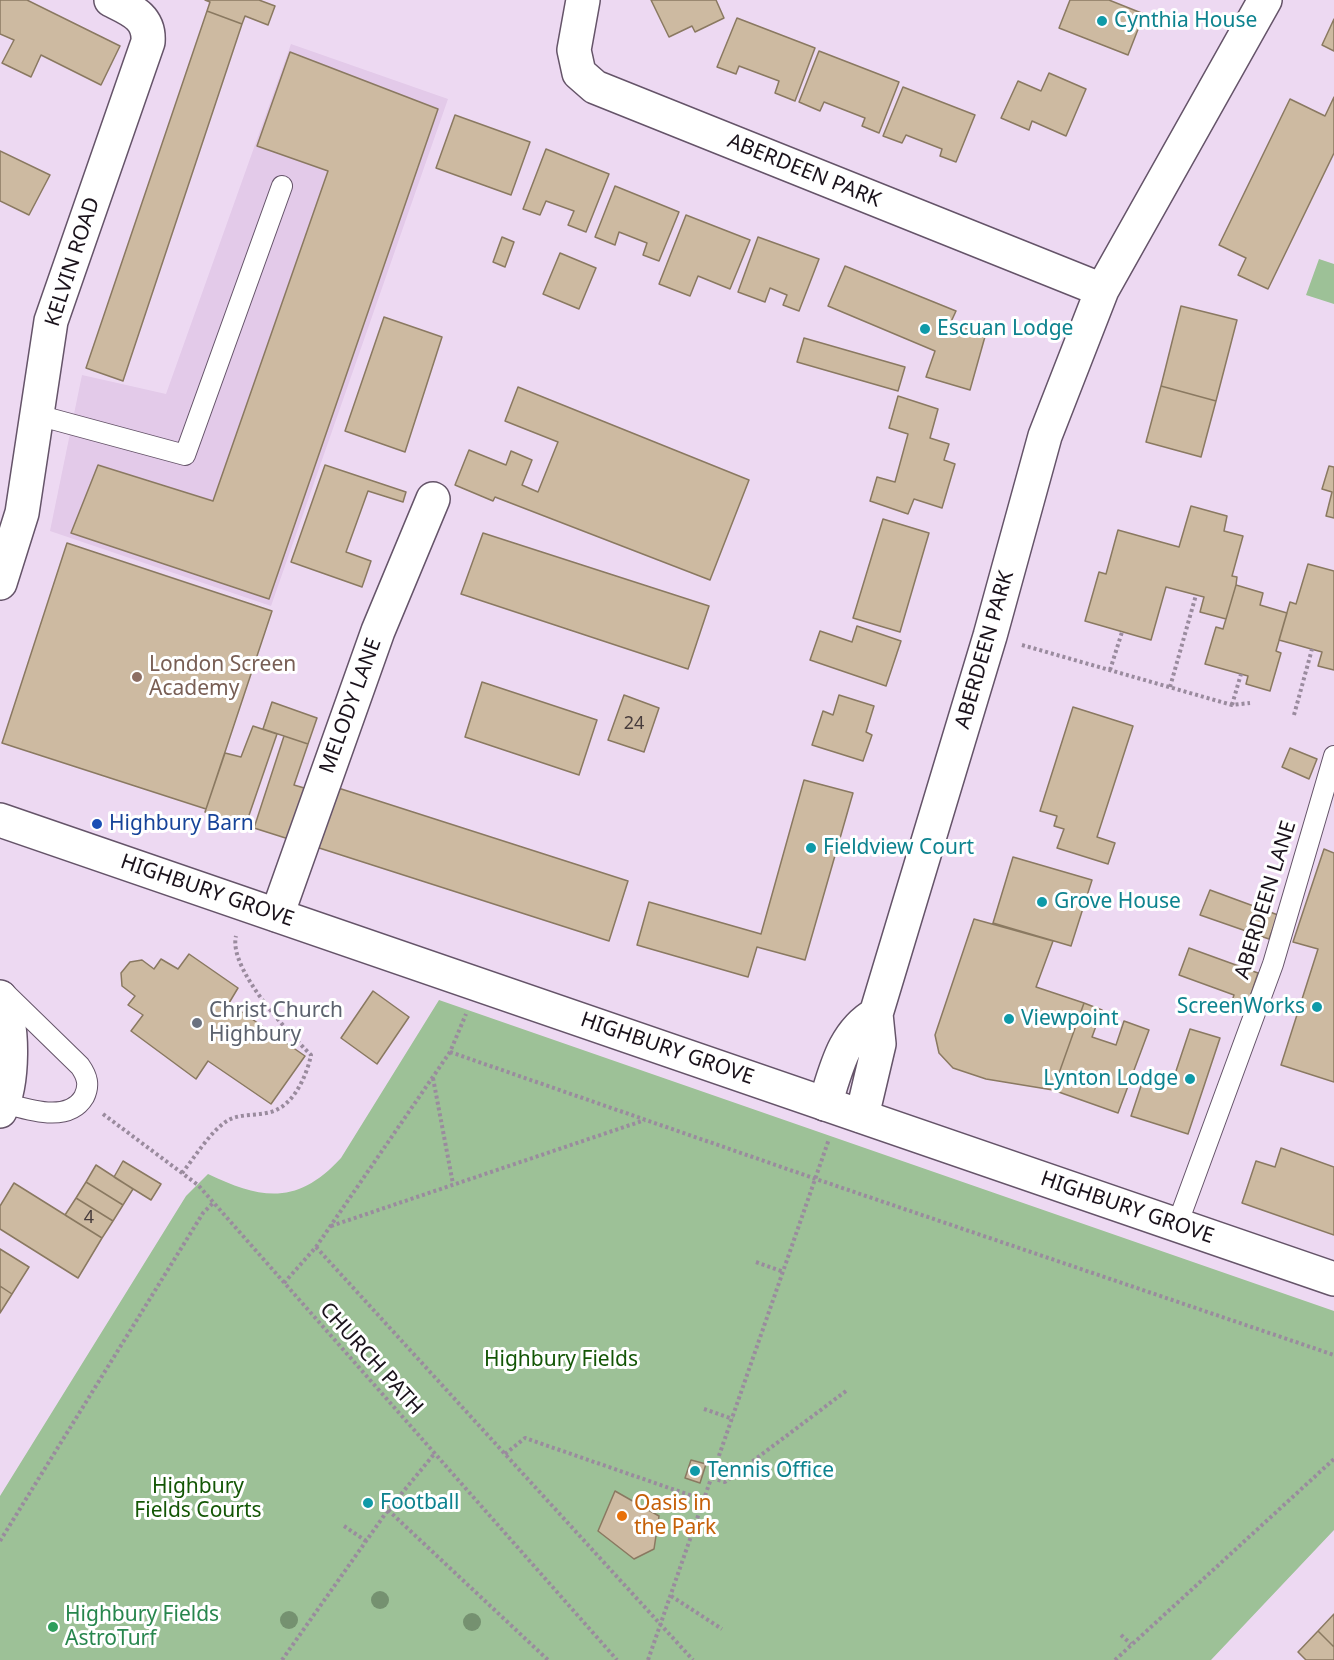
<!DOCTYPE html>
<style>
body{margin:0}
canvas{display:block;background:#edd9f2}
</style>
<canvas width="1334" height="1660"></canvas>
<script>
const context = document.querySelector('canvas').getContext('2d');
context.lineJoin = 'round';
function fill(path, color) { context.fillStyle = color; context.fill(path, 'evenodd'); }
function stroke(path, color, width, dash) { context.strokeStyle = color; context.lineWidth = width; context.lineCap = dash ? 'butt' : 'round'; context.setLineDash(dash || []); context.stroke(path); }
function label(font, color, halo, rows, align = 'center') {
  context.font = font + ' "Noto Sans",sans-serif'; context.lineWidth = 6; context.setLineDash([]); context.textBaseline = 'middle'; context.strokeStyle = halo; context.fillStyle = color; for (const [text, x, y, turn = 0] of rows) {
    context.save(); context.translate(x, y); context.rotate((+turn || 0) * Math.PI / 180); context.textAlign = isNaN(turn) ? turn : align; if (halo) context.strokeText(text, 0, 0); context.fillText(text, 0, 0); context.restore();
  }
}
const built = new Path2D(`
 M 291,44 L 448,99 L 271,606 L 50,531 L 82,375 L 166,394 Z`);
const green = new Path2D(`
 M 1319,259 L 1334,264 L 1334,304 L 1306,295 Z
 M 439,1000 L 1334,1311 L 1334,1530 L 1211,1660 L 0,1660 L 0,1496 L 186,1196 L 208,1174 C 262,1200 298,1205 341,1158 Z`);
const building = new Path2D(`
 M 0,0 L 27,0 L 120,46 L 101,85 L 41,55 L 31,77 L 2,63 L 14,40 L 0,34 Z
 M 205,0 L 259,0 L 275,6 L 268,25 L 245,16 L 242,24 L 207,11 L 210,2 Z
 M 651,0 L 716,0 L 724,18 L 695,32 L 692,26 L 669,37 Z
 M 1070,0 L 1109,0 L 1144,14 L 1128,55 L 1059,28 Z
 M 207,11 L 242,24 L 123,381 L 86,368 Z
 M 737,18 L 815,48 L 795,101 L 775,93 L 779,81 L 739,66 L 736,74 L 717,67 Z
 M 1334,19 L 1334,51 L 1322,45 Z
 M 819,51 L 899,82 L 879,133 L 862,126 L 865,118 L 824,102 L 820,111 L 799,102 Z
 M 290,52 L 438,109 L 269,599 L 71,533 L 98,465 L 213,501 L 328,171 L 257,146 Z
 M 1049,73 L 1086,89 L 1066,136 L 1032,121 L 1029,130 L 1001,118 L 1018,81 L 1041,91 Z
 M 903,87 L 975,115 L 956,162 L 940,156 L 942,149 L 906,135 L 902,143 L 883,136 Z
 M 1334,97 L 1334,153 L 1268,289 L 1238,275 L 1246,258 L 1219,245 L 1290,99 L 1325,116 Z
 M 455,115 L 530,142 L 511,195 L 436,168 Z
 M 546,149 L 609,174 L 586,232 L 568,225 L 574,211 L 546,201 L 540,215 L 523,209 Z
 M 0,151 L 50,175 L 29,215 L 0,201 Z
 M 615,186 L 679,212 L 659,261 L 643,255 L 647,243 L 619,232 L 615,245 L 595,237 Z
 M 686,215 L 750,240 L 730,289 L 698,276 L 690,296 L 659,284 Z
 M 502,237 L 514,242 L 505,267 L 493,262 Z
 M 758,237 L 819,259 L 799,311 L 783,305 L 787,295 L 770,288 L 765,302 L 738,292 Z
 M 560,253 L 596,268 L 579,309 L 543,294 Z
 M 845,266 L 956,311 L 950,324 L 986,333 L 970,390 L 926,377 L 935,351 L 828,306 Z
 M 1181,306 L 1237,320 L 1216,401 L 1161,386 Z
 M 384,317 L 442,337 L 405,452 L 345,431 Z
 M 804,338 L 905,367 L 898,391 L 797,362 Z
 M 1161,386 L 1216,401 L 1201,457 L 1146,442 Z
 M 518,387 L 749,480 L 710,580 L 495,497 L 493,501 L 455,485 L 469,450 L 506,465 L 511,451 L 532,460 L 522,485 L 538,492 L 558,442 L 505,421 Z
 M 898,396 L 938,409 L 930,438 L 949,444 L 944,460 L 955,464 L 942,508 L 914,499 L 908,514 L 870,501 L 877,477 L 895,482 L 908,434 L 889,428 Z
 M 325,465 L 406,492 L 403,502 L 368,491 L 346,552 L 371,561 L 362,587 L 291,562 Z
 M 1329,466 L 1334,467 L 1334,518 L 1326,516 L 1332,492 L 1322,489 Z
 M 1191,506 L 1227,516 L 1224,531 L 1243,536 L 1232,576 L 1237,577 L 1236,585 L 1226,619 L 1200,612 L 1204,597 L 1166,587 L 1151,640 L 1085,621 L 1099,572 L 1106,574 L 1118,530 L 1179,547 Z
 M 883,519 L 929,533 L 900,632 L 853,618 Z
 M 483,533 L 709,606 L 688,669 L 461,594 Z
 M 67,543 L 272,611 L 206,809 L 2,743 Z
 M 1308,564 L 1334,571 L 1334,670 L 1318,666 L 1322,652 L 1279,640 L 1290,602 L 1296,604 Z
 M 1236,585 L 1263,593 L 1260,605 L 1287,613 L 1276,651 L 1281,653 L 1270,691 L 1246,684 L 1248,676 L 1205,664 L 1216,627 L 1223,629 Z
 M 857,626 L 901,641 L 886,686 L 810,660 L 820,631 L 852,642 Z
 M 482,682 L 597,720 L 579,775 L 465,737 Z
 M 624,695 L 659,708 L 644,752 L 608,740 Z
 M 839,695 L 874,706 L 866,732 L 872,735 L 863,761 L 812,745 L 823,711 L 833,715 Z
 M 272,702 L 317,718 L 308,744 L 263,729 Z
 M 1073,707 L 1133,726 L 1097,837 L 1115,843 L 1108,864 L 1057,848 L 1064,829 L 1054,826 L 1057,816 L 1040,811 Z
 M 253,726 L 277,734 L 246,824 L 205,812 L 225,753 L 241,757 Z
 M 284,736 L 308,744 L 294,785 L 311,790 L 295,841 L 254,828 Z
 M 1290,748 L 1317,759 L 1309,779 L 1282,767 Z
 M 804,780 L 853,793 L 805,960 L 757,947 L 748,977 L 637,945 L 649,902 L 761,934 Z
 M 332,786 L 628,881 L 609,941 L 313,846 Z
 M 1324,849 L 1334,853 L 1334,1082 L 1281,1065 L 1318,949 L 1293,942 Z
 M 1013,857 L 1092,880 L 1071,946 L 993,923 Z
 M 1210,890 L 1278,915 L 1269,939 L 1200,915 Z
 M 974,919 L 1053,941 L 1036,987 L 1084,1003 L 1053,1090 L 986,1079 L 953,1068 L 939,1053 L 935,1035 Z
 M 1189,948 L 1258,973 L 1249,1000 L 1241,997 L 1239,1003 L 1232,1001 L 1234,995 L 1179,975 Z
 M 189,954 L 238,988 L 229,1003 L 305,1056 L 271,1104 L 208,1061 L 196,1079 L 131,1031 L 143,1015 L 128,1005 L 135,996 L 122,986 L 121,973 L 130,962 L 142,960 L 154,969 L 161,959 L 178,969 Z
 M 373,991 L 409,1017 L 377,1064 L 341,1038 Z
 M 1084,1003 L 1102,1010 L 1092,1037 L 1116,1045 L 1124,1021 L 1149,1030 L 1118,1113 L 1053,1090 Z
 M 1190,1029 L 1220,1038 L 1188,1134 L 1131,1116 L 1145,1074 L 1172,1083 Z
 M 1281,1148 L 1334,1167 L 1334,1235 L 1242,1203 L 1256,1161 L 1275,1167 Z
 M 123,1161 L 161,1184 L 151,1200 L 114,1177 Z
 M 96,1165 L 133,1189 L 123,1205 L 86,1182 Z
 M 86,1182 L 123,1205 L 113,1221 L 76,1198 Z
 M 14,1183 L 102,1238 L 78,1278 L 0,1229 L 0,1206 Z
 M 76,1198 L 113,1221 L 102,1238 L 65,1215 Z
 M 0,1249 L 29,1267 L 12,1294 L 0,1286 Z
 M 0,1286 L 12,1294 L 0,1313 Z
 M 691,1460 L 706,1464 L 700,1483 L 685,1478 Z
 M 615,1491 L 659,1516 L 654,1549 L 634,1559 L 598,1531 Z
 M 1334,1614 L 1334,1647 L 1318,1631 Z
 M 1318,1631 L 1334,1647 L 1334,1660 L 1306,1660 L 1298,1652 Z`);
const path = new Path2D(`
 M 1022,645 L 1232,705 L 1250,703
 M 1110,670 L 1122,632
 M 1170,687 L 1196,595
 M 1232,705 L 1241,674
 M 1294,715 L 1312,649
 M 450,1052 L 816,1179 L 1334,1355
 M 433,1078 L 453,1184
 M 103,1114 L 198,1185 L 617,1660
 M 182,1173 C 195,1157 208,1135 224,1123 C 239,1111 262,1118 278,1109 C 296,1100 307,1074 311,1055 C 289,1033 228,969 236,936
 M 331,1226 L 645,1120
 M 316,1247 L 693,1660
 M 756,1262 L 784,1272
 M 284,1283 L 316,1247 L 450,1052 L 466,1014
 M 704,1409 L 733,1419
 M 505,1454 L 525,1438 L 704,1500
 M 712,1478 L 725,1482 L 846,1391
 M 388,1510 L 548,1660
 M 344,1526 L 366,1541
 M 0,1541 L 203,1213 L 213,1203
 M 671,1596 L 722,1629
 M 1121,1635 L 1131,1644
 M 282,1660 L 388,1510 L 435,1453
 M 648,1660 L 829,1139
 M 1115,1660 L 1334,1459`);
const lane = new Path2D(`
 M 37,415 L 185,455 L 282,186
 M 4,1103 C 27,1109 68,1124 84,1097 C 90,1085 87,1076 80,1066 L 4,992
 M 1177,1225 L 1273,964 L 1334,756`);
const street = new Path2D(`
 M 583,0 L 574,50 L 579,73 L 595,87 L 1102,290
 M 0,583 L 22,513 L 51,321 L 148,42 C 150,17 131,10 111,0
 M 277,915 L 378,631 L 433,499
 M 0,997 C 15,1024 13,1084 0,1111
 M 876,1014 L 990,636 L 1045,436 L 1102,290 L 1265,0
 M 825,1104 C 836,1070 843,1033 876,1014 L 879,1044 L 862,1116`);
const primary = new Path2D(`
 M 0,820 L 1334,1279`);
const trees = [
 [380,1600],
 [289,1620],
 [472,1622]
];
const markers = [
 [1102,21,6,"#0f9aa8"],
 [925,329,6,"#0f9aa8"],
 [137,677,6,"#8d6e63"],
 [97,824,6,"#1a4fb4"],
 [811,848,6,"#0f9aa8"],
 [1042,902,6,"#0f9aa8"],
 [1317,1007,6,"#0f9aa8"],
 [1009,1019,6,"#0f9aa8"],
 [197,1023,6,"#6b7280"],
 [1190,1079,6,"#0f9aa8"],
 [695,1471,6,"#0f9aa8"],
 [368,1503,6,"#0f9aa8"],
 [622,1516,6,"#e8710a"],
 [53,1627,6,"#2e9e5b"]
];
const numberNames = [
 ["24",634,724],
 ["4",89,1218]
];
const cultureNames = [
 ["Cynthia House",1114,21],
 ["Escuan Lodge",937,329],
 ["Fieldview Court",823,848],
 ["Grove House",1054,902],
 ["ScreenWorks",1305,1007,"right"],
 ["Viewpoint",1021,1019],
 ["Lynton Lodge",1178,1079,"right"],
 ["Tennis Office",707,1471],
 ["Football",380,1503]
];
const streetNames = [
 ["ABERDEEN PARK",804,171,22],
 ["KELVIN ROAD",73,262,-72],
 ["ABERDEEN PARK",985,650,-74],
 ["MELODY LANE",351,706,-70],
 ["HIGHBURY GROVE",207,891,19],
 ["ABERDEEN LANE",1266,900,-73],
 ["HIGHBURY GROVE",667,1049,19],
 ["HIGHBURY GROVE",1127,1208,19],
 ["CHURCH PATH",371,1359,48]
];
const educationNames = [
 ["London Screen",149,665],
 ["Academy",149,689]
];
const transitNames = [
 ["Highbury Barn",109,824]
];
const worshipNames = [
 ["Christ Church",209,1011],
 ["Highbury",209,1035]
];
const parkNames = [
 ["Highbury Fields",561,1360],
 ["Highbury",198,1487],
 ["Fields Courts",198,1511]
];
const foodNames = [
 ["Oasis in",634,1504],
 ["the Park",634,1528]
];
const leisureNames = [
 ["Highbury Fields",65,1615],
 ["AstroTurf",65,1639]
];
fill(built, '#e3cae9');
fill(green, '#9dc197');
fill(building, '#cdbaa1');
stroke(building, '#8a7961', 1.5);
stroke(lane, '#655469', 22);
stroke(street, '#655469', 36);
stroke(primary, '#655469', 36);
stroke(path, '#9a8b9e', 4, [3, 3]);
stroke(lane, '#fff', 20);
stroke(street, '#fff', 33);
stroke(primary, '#fff', 33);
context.fillStyle = '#759170';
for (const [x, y] of trees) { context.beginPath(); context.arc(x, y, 9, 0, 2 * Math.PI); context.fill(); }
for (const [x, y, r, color] of markers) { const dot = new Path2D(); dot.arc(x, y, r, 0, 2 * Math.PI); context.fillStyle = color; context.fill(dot); stroke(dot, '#fff', 2); }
label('18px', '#473c3c', null, numberNames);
label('21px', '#0d838f', '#fff', cultureNames, 'left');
label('21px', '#1a121b', '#fff', streetNames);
label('21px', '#785e54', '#fff', educationNames, 'left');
label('21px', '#164399', '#fff', transitNames, 'left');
label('21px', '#5b616d', '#fff', worshipNames, 'left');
label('21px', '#135605', '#fff', parkNames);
label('21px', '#c56008', '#fff', foodNames, 'left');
label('21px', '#27864d', '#fff', leisureNames, 'left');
</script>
